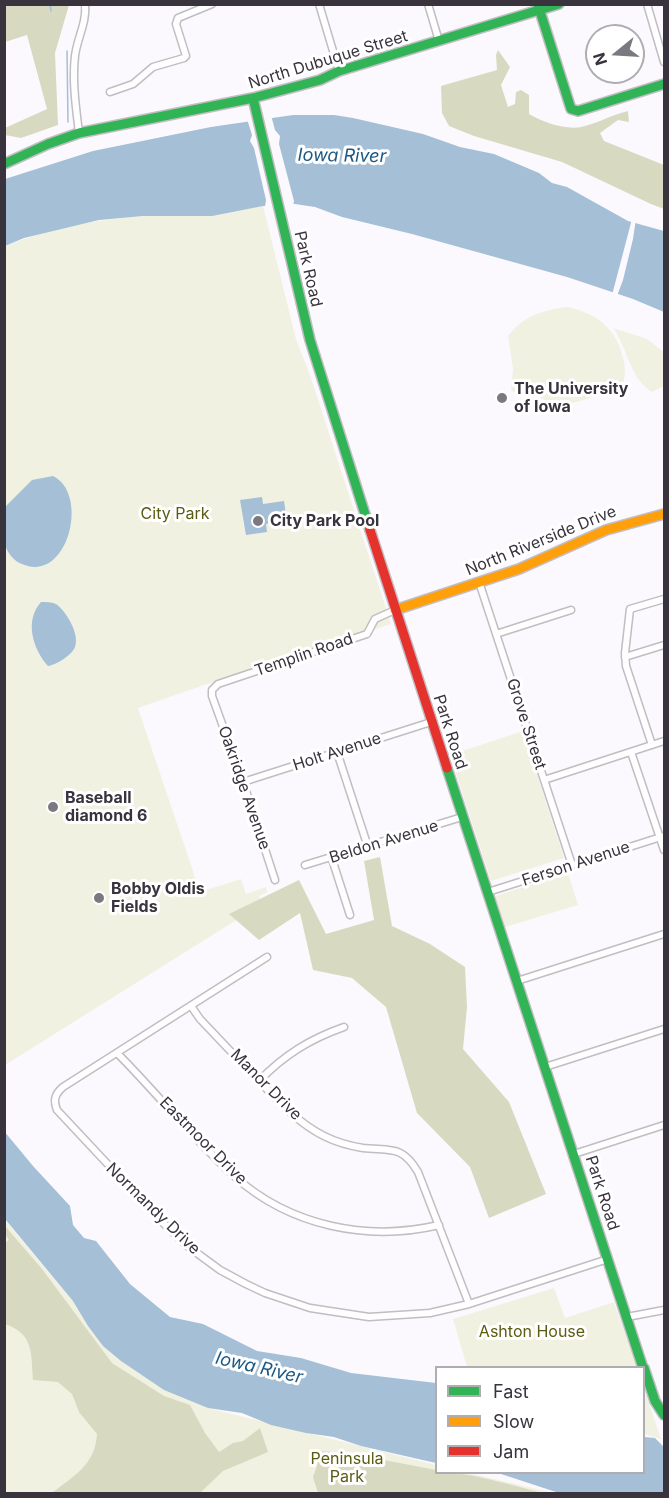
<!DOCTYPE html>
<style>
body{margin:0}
#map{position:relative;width:669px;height:1498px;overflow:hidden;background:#fbf9fd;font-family:Inter,sans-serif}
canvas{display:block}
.frame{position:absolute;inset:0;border:6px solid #38333d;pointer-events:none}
.legend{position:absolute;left:435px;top:1366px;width:210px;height:108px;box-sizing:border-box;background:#fff;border:2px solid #afadb1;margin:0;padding:8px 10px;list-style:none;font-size:18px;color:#38333d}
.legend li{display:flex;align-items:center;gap:12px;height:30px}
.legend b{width:30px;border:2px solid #afadb1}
.north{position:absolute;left:585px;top:24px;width:60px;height:60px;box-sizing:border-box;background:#fff;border:2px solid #afadb1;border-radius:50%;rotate:252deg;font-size:16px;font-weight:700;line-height:24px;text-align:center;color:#38333d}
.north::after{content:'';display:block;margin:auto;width:21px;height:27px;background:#7c7880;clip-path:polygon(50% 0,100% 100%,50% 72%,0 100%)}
</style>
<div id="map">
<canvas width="669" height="1498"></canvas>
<div class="frame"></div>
<ul class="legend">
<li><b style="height:8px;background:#30b455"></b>Fast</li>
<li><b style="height:8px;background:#ff9f0a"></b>Slow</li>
<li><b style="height:8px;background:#e5322d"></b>Jam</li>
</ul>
<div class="north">N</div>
</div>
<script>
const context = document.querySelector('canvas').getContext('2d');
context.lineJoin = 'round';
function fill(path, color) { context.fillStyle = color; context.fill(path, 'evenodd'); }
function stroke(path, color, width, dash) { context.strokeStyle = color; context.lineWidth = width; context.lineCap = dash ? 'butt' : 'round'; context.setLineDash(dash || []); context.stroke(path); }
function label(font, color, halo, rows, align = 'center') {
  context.font = font + ' Inter,sans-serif'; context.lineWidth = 6; context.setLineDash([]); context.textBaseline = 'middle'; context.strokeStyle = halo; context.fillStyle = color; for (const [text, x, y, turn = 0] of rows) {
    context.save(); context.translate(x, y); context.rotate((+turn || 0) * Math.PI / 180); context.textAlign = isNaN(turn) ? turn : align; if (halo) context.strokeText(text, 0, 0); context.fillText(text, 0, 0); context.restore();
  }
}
const green = new Path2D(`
 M 263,206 L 296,339 L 311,378 L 391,624 L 204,685 L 138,708 L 200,892 L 241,879 L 246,894 L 266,887 L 267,892 L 259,896 L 262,904 L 5,1065 L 5,246 C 49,229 96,219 144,216 C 184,213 224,213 263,206 Z
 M 567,307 C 598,313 618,330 624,362 C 626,371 625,382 620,389 L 573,403 L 553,412 C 547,392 528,396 511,391 L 513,369 L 508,336 C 523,316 543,310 567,307 Z
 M 613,328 L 647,339 L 664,352 L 664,386 L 652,392 C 629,378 628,348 613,328 Z
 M 523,731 L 564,858 L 491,881 L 450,755 Z
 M 568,873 L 578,905 L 505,927 L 495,896 Z
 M 4,1219 L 73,1301 L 138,1373 L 208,1408 L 436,1465 L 436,1472 L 468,1473 L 554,1493 L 5,1493 Z
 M 554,1288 L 565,1318 L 614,1302 L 637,1367 L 467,1367 L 453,1319 Z
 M 644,1388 L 661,1439 L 644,1434 Z`);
const forest = new Path2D(`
 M 5,4 L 69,5 L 55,53 L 58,125 L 21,138 L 5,135 L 5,128 L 47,109 L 27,35 L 5,42 Z
 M 498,50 L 510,67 L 501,85 L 508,107 L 515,104 L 516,92 L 521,90 L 529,95 L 529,114 C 542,122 566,130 581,127 C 596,124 611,115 628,111 L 629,122 L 618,120 L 600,133 L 604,141 L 664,165 L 664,209 L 651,204 L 562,162 L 474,136 L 449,126 L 442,113 L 441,86 L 497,70 L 496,55 Z
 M 380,857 L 392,926 L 430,944 L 465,967 L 467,1007 L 463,1049 L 509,1102 L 546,1194 L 489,1218 L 470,1167 L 417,1113 L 386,1007 L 352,978 L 313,970 L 300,913 L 259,940 L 229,914 L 299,880 L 326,934 L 374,920 L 364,861 Z
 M 5,1226 L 42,1269 L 112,1363 L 164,1396 L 190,1405 L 205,1433 L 219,1452 L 233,1443 L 243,1441 L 260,1428 L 268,1452 L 223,1471 L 200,1493 L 52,1493 C 75,1475 95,1465 97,1434 L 79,1412 L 72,1394 L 58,1382 L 33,1380 C 31,1353 34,1334 5,1324 L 5,1243 L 9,1240 L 5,1234 Z
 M 322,1451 L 353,1454 L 436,1470 L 436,1472 C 472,1472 509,1485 543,1493 L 318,1493 L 313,1477 Z`);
const water = new Path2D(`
 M 293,115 L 334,115 L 353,118 L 423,134 L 460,147 L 494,154 L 539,173 L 552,183 L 567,187 L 628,221 L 664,231 L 664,312 L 633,299 L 567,277 L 412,234 L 342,217 L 315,207 L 295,204 L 263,206 L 212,216 L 143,216 L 99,220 L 24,238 L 5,246 L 5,179 L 93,151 L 211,127 Z
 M 53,476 C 90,494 68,584 22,564 C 14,561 7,553 5,544 C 2,533 4,519 5,507 L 32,480 Z
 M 262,497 L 263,504 L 284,501 L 287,521 L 266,524 L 267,532 L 246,535 L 240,500 Z
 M 41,602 C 46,602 51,602 56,604 C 66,611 80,634 75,647 C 72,655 56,665 48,666 C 33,649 24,621 41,602 Z
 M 4,1131 L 33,1166 L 70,1206 L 73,1225 L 84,1238 L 96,1241 L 130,1284 L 170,1317 L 203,1324 L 257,1351 L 301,1358 L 351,1373 L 436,1383 L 436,1463 L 361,1446 L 334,1437 L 306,1433 L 271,1425 L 242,1413 L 208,1408 L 164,1390 L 121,1361 L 103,1346 L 88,1326 L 73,1301 L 5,1219 Z
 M 644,1437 L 655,1438 L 664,1447 L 664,1493 L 559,1493 L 498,1473 L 644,1472 Z`);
const pier = new Path2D(`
 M 271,115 L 275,130 L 280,136 L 279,144 L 294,201 L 293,207 L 266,209 L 265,207 L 266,200 L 254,148 L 250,141 L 252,135 L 247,119 Z
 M 632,219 L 636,219 L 633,239 L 623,280 L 617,296 L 612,295 Z`);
const stream = new Path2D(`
 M 50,4 L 51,11
 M 67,51 L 68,122`);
const street = new Path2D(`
 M 319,4 L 339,71
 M 428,4 L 439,41
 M 647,4 L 664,62
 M 110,92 L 133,84 L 153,67 L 184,58 L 186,56 L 176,24 L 178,18 L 212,4
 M 79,133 C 76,108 72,81 75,56 C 77,38 87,23 85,4
 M 479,582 L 572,865
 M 496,634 L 571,610
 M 625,657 L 664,645
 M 652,745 L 626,666 L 625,653 L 630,609 L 664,599
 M 337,752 L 368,847
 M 631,752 L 664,850
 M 544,780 L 664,741
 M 243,782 L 431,722
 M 332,859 L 350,915
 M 305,865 L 462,817
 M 275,880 L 243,782 L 212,696 L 212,690 L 218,684 L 367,634 L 375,619 L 395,610
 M 488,892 L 664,836
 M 267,957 L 63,1087 C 55,1094 53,1100 57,1110 L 159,1219 L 186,1245 L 220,1270 L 246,1284 L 265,1293 L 310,1308 L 369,1317 L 430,1313 L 469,1304 L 608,1259
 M 517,981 L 664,934
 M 191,1006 L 200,1019 C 218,1038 236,1057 254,1076 C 276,1098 296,1122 324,1136 C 336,1142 350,1146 363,1148 C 391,1151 402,1145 418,1172 L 469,1304
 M 117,1053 C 157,1093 192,1138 234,1176 C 290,1226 367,1242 439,1225
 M 545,1067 L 664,1029
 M 259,1081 C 284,1055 310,1039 344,1027
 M 574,1154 L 664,1125
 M 627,1317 L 664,1310`);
const fast = new Path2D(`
 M 538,5 L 571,109 L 578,111 L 664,84
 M 253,98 L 310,340 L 370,530
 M 4,164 L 48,144 L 79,133 L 253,98 L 320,80 L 339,71 L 559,4
 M 447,768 L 643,1368
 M 644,1368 L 655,1401 L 664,1415`);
const slow = new Path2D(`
 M 395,610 L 519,569 L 606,530 L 664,514`);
const jam = new Path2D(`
 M 370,530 L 447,768`);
const markers = [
 [502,398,6,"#7c7880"],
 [258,521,6,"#7c7880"],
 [53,807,6,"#7c7880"],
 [99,898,6,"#7c7880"]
];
const streetNames = [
 ["North Dubuque Street",328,60,-17],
 ["Park Road",308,269,77],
 ["North Riverside Drive",541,541,-22],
 ["Templin Road",304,655,-19],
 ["Grove Street",526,724,72],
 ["Park Road",450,732,72],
 ["Holt Avenue",337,752,-18],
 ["Oakridge Avenue",244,788,71],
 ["Beldon Avenue",384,842,-17],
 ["Ferson Avenue",576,864,-18],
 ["Manor Drive",266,1085,45],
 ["Eastmoor Drive",203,1141,45],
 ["Park Road",602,1193,72],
 ["Normandy Drive",153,1209,44]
];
const poiNames = [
 ["The University",514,389],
 ["of Iowa",514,407],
 ["City Park Pool",270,521],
 ["Baseball",65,798],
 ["diamond 6",65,816],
 ["Bobby Oldis",111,889],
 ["Fields",111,907]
];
const parkNames = [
 ["City Park",175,514],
 ["Ashton House",532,1332],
 ["Peninsula",347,1459],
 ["Park",347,1477]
];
const waterNames = [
 ["Iowa River",342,156,1],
 ["Iowa River",259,1368,13]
];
fill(green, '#f1f1e2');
fill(forest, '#d8d9c1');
fill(water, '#a4bfd6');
fill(pier, '#fbf9fd');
stroke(stream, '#a4bfd6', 1.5);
stroke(street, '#c0bdc3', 9);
stroke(fast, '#c0bdc3', 12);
stroke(slow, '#c0bdc3', 12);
stroke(jam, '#c0bdc3', 12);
stroke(street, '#fefeff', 6);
stroke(fast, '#30b455', 9);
stroke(slow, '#ff9f0a', 9);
stroke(jam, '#e5322d', 9);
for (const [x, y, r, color] of markers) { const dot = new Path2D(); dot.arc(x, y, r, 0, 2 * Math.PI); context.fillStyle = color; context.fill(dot); stroke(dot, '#fff', 2); }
label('16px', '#38333d', '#fff', streetNames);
label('bold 16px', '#38333d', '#fff', poiNames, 'left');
label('16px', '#5a5c11', '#fff', parkNames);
label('italic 18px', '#1b5883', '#fff', waterNames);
</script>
